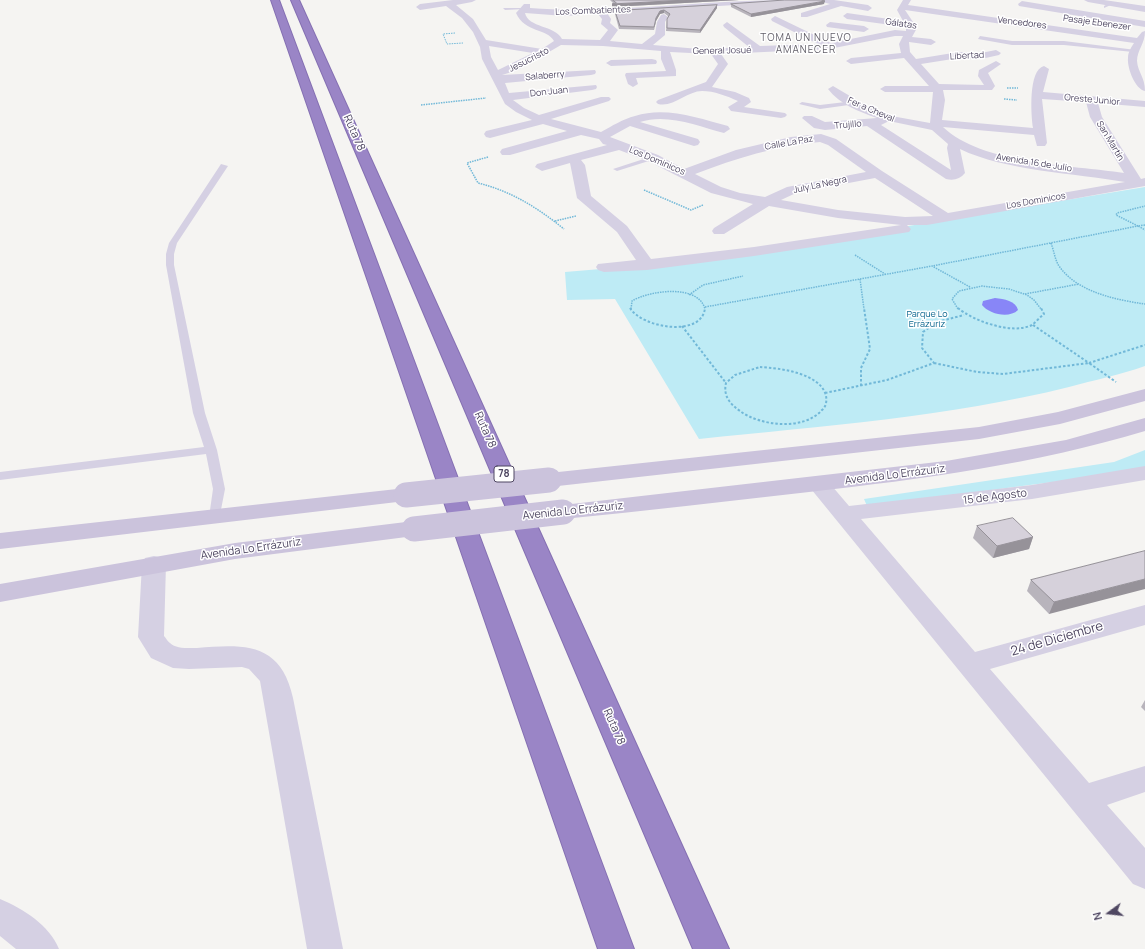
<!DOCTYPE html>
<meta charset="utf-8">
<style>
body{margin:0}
#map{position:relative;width:1145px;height:949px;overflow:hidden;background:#f5f4f2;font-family:Manrope,sans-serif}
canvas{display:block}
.north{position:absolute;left:1089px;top:893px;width:40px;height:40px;-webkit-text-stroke:3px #fff;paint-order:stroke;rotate:255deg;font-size:11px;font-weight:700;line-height:16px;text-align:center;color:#4f4762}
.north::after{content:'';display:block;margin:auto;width:14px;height:18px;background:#4f4762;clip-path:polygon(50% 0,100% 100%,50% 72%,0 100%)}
</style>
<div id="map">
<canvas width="1145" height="949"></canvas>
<div class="north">N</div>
</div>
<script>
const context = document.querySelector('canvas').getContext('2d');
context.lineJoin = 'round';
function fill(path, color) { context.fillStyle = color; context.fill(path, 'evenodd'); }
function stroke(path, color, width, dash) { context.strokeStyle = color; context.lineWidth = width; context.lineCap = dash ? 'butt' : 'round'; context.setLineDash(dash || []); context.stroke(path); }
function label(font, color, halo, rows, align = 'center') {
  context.font = font + ' Manrope,sans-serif'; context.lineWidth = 3; context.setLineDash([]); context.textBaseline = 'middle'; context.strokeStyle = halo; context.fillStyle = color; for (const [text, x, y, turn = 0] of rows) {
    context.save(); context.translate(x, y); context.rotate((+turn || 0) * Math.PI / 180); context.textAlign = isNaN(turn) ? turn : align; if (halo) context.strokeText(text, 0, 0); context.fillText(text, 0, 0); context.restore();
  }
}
const green = new Path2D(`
 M 1145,187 L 1145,366 C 1120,375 1094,380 1069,387 C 948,417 823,426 699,439 L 615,299 L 567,300 L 565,272 L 696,261 Z
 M 1145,450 L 1145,468 L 1092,477 L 867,506 L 864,499 L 1114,462 Z`);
const water = new Path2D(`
 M 995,298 C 1004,299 1016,301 1018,310 C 1009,319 989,314 982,305 L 983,301 Z`);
const pathFar2 = new Path2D(`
 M 455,33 L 443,34 L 447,44 L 463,43`);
const pathFar1 = new Path2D(`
 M 1007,88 L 1018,88
 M 1004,99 L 1017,100
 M 421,105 L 486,98
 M 488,157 L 467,163 L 478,183 C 511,191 538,208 564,229
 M 644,190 L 691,210 L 703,205
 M 555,221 L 576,216
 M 1145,225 L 1138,226 L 1145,230
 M 1138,226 L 1116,215 L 1117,213 L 1145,206
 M 1051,243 C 1054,251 1055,260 1059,266 C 1077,292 1116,300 1145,304
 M 855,255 L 885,274
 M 860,279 L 864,309
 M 970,287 L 932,266 L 1138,226
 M 1025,294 L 1079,284
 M 689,295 L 703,285 L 743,276
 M 705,307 L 932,266
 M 631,309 L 632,301 C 648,291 698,283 705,309
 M 958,309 L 952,299 L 959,291 L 982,286 L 990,287 L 1009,289 L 1027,295 L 1034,300 L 1041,309`);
const path = new Path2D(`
 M 630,308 C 642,328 702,338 705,308
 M 958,308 C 973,321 1013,335 1032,325 C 1036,322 1040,317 1044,314 L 1041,308
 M 1033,325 L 1089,363 L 1145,345
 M 682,326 L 726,383
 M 934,363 L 977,372 L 1003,374 L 1089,363 L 1116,382
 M 760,367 C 779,368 821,373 826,396 C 827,401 826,407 822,410 C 804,431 760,426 740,411 C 730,404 723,396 726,383 L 735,375 Z
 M 861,386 L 861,368 L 870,349 L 864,308
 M 825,393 L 887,380 L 934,363 L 922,348 L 923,332 L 937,322 L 964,315`);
const lane = new Path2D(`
 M 1109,3 L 1113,4 L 1104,8 L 1104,6 Z
 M 503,8 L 523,8 L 525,9 L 505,10 Z
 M 980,36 L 1012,41 L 1064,41 L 1136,50 L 1133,52 L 1064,45 L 1012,45 L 978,39 Z
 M 854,101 L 857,103 L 856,104 L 820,109 L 799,104 L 802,102 L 820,105 Z
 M 653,156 L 657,158 L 655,159 L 617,171 L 613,169 Z
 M 221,164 L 228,166 L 177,243 L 174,254 L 174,265 L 205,413 L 217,450 L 225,489 L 219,520 L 211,520 L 209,517 L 213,489 L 206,454 L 0,480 L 0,472 L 204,447 L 193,413 L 166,265 L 166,254 L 169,243 Z`);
const street = new Path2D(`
 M 453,0 L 476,0 L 472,2 L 456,5 L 473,19 L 486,40 L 542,49 L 554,41 C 547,28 525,33 516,13 L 524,4 L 530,4 L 530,8 C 615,14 701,0 787,0 L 783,2 L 607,13 L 611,19 L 610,23 L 618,30 L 610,41 L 642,44 L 655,34 L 657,22 L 661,15 L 664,14 L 668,17 L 665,22 L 665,35 L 653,45 L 699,49 L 749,47 L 724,27 L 723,25 L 727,22 L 760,46 L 818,44 L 772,21 L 771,19 L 775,16 L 831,43 L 895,30 L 906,31 L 906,27 L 847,19 L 843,16 L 847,13 L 903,21 L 897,10 L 903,0 L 911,0 L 908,5 L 1137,38 L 1142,32 L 1145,31 C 1145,44 1137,50 1137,61 C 1138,73 1145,77 1145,91 C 1135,89 1127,68 1128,58 C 1128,52 1131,48 1134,43 L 905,10 L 917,28 L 912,37 L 931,39 L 936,42 L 931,45 L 909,42 L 910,52 L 916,59 L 959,52 L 981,53 L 996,50 L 1001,53 L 999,55 L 981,59 L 959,58 L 921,64 L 939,84 L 984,85 L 978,76 L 979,70 L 996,61 L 1001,64 L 988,73 L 995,86 L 992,90 L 943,90 L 945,100 L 942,120 L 1033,128 C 1031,115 1028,70 1044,66 L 1049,69 L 1043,92 L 1145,101 L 1145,107 L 1098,103 L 1102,117 L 1141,179 L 1145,178 L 1145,186 L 927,225 L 907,225 L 911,229 L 909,232 L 754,256 L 647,270 L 604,272 L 598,270 L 596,267 L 598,264 L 636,260 L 617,232 L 577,198 L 570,163 L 542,171 L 535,167 L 537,164 L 607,145 L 603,144 L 599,139 L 581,135 L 510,155 L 502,155 L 500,152 L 502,149 L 567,131 L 543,124 L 490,138 L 486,137 L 484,134 L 486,131 L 532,120 L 516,112 L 505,104 L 482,59 L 480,47 L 473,32 L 462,18 L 446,6 L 420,10 L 416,7 L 420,4 ZM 525,13 L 565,16 L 598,14 L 602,19 L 601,24 L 608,30 L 600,40 L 562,39 C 555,25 528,28 525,13 ZM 895,36 L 903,36 L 899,44 L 901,53 L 851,58 L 846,61 L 851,64 L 904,58 L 929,86 L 885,86 L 880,89 L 885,92 L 933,92 L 930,123 L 897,117 L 872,109 L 833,86 L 828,89 C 839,104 860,112 877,118 L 825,122 L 812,116 L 804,116 L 802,118 L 814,128 L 825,130 L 867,126 L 946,179 C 954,181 960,179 965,173 L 960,149 C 1005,171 1075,173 1125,182 L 948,213 L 882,171 L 836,139 L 821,134 L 791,137 L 736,150 L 684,169 L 658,155 L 610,137 L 630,126 L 694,146 L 698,145 L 700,142 L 698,139 L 640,122 C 667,113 698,126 724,133 L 730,129 L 728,126 C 698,118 665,106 635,116 C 623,119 612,126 601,132 L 551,119 L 609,101 L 611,99 L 609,97 L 601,97 L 539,115 L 524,108 L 513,100 L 592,90 L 596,89 L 597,87 L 596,85 L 509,93 L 505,83 L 591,75 L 595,74 L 596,72 L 595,70 L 502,75 L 518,70 L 561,45 L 603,46 L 661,51 L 661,59 L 666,71 L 626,73 L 625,75 L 628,84 L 633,87 L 638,84 L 636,78 L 676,76 L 676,70 L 670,52 L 711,54 L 718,64 L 706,82 L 658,100 L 656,102 L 658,104 C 673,108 687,91 702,91 C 714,91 727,96 738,101 L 728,107 L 731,111 L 781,118 L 785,117 L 787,115 L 785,113 L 744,107 L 751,102 L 749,98 L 735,92 L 712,87 L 728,64 L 721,54 L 829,49 ZM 489,46 L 533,53 L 498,70 L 491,57 ZM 1042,99 L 1086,102 L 1090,117 L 1124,173 C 1072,165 981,164 943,127 L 1034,135 L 1037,146 L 1045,146 L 1047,143 ZM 889,121 L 932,130 L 948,144 L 947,148 L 951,170 L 881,125 ZM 820,142 L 828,145 L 866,172 L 787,187 L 765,197 L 740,193 L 721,187 L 695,174 C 737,158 775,146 820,142 ZM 619,150 L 648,161 L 711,193 L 753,204 L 714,228 L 712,231 L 714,234 L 724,234 L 769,206 L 838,218 L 901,225 L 754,247 L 651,259 L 627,226 L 591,196 L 585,165 L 581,160 ZM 875,178 L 933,216 L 905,217 L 838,210 L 781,200 L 796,193 Z
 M 815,0 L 834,0 L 868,5 L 872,8 L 868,11 L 841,6 L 807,17 L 801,17 L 801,13 L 830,4 Z
 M 1084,0 L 1104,0 L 1145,6 L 1145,12 L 1088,2 Z
 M 1022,1 L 1145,21 L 1145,27 L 1019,6 L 1018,4 Z
 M 830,22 L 864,26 L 869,29 L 864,32 L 827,27 L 826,25 Z
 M 652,59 L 656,60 L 657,62 L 656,64 L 611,66 L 606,63 L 611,60 Z
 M 1145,466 L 1145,480 L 1032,499 L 861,519 L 975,652 L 1145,605 L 1145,625 L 990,669 L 1089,783 L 1145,766 L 1145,792 L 1107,805 L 1145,848 L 1145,889 L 1133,884 L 807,484 L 810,479 L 818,477 L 826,479 L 849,506 L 1032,485 Z
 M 154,556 L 163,558 L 166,564 L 164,636 C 166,638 168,642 170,643 C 176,649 188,648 197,648 C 244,644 281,642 293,698 L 343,949 L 307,949 L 260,681 L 249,669 L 242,667 L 189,669 L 173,668 L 151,658 L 138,637 L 142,564 L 145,558 Z
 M 0,899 C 24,909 49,925 59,949 L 16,949 L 0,936 Z`);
const secondary = new Path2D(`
 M 1145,389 L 1145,401 L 1060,424 L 979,439 L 549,487 L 541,485 L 538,480 L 541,475 L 549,473 L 979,427 L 1058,412 Z
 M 1145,418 L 1145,431 C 1035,464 923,479 809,492 C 727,501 645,511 563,519 L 555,517 L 551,512 L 555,507 L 563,505 L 946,461 L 1066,440 Z
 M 406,488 L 414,490 L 417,495 L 414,500 L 0,549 L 0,533 Z
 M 414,521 L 422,523 L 426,529 L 422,535 L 235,559 L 0,602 L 0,584 L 235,543 Z`);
const highway = new Path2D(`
 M 271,0 L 279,0 L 634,949 L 598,949 Z
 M 291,0 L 299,0 L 729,949 L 693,949 Z`);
const secondaryBridge = new Path2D(`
 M 406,495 L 549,480
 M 414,529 L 563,512`);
const wall = new Path2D(`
 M 610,0 L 739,0 L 612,7 L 612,4 L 614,4 Z
 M 731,4 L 824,4 L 751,17 L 731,7 Z
 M 717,5 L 717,8 L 700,33 L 666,31 L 667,19 L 668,16 L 664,13 L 660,14 L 656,21 L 654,30 L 619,29 L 615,14 L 615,11 Z
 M 977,526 L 1033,537 L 1029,549 L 993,558 L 973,538 Z
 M 1145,551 L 1049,614 L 1027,591 L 1031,580 Z
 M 1145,700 L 1145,711 L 1141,707 Z`);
const shadedWall = new Path2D(`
 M 687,0 L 739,0 L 612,7 L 612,4 Z
 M 825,1 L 824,4 L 751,17 L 751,14 Z
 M 717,5 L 717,8 L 700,33 L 700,30 Z
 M 664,10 L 664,13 L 660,14 L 656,21 L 654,30 L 656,18 L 660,11 Z
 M 1033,537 L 1029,549 L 993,558 L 997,546 Z
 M 1145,579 L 1145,589 L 1049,614 L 1054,602 Z`);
const building = new Path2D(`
 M 613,0 L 687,0 L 612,4 L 616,3 Z
 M 785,0 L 821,0 L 825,1 L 751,14 L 731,4 Z
 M 717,5 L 700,30 L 667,28 L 667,19 L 670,14 L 664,10 L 660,11 L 656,18 L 654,27 L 620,26 L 615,11 Z
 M 1013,518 L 1033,537 L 997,546 L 977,526 Z
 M 1145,551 L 1145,579 L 1054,602 L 1031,580 Z`);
const farStreetnames = [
 ["Los Combatientes",593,11,-2],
 ["Vencedores",1022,23,7],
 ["Pasaje Ebenezer",1097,23,8],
 ["Gálatas",901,24,8],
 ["General Josué",722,51,-1],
 ["Libertad",967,56,-3],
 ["Jesucristo",529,60,-27],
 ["Salaberry",545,76,-5],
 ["Don Juan",549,92,-6],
 ["Oreste Junior",1092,100,5],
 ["Fer a Cheval",871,110,23],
 ["Trujillo",848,125,-5],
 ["San Martín",1110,141,59],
 ["Calle La Paz",789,143,-10],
 ["Los Dominicos",657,161,23],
 ["Avenida 16 de Julio",1034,163,9],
 ["July La Negra",820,185,-12],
 ["Los Dominicos",1036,201,-10]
];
const farParknames = [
 ["Parque Lo",927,314],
 ["Errázuriz",927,324]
];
const farNeighbourhoodnames = [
 ["TOMA UN NUEVO",806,38],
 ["AMANECER",806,50]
];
const shields = [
 [504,474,20]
];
const shieldNames = [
 ["78",504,474]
];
const streetNames = [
 ["Ruta 78",354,133,66],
 ["Ruta 78",485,430,66],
 ["Avenida Lo Errázuriz",895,475,-7],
 ["15 de Agosto",995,497,-7],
 ["Avenida Lo Errázuriz",573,511,-6],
 ["Avenida Lo Errázuriz",251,549,-8],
 ["Ruta 78",614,727,66]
];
const nearStreetnames = [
 ["24 de Diciembre",1057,639,-16]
];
fill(green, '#beebf5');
fill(water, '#8886f7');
stroke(highway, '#8570b2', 2);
stroke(pathFar2, '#71b8d8', 1, [1.5, 1]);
stroke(pathFar1, '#71b8d8', 1.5, [1.5, 1]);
stroke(path, '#71b8d8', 2, [2.5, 2]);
fill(lane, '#d5d0e3');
fill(street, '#d5d0e3');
fill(secondary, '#cbc3dc');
fill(highway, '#9a85c6');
stroke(secondaryBridge, '#cbc3dc', 25);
fill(wall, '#b8b4bc');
fill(shadedWall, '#969299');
fill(building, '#d6d1db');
stroke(building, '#969299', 1);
label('9px', '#4f4762', '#fff', farStreetnames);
label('9px', '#0d688f', '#fff', farParknames);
context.letterSpacing = '1px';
label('10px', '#615e68', '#fff', farNeighbourhoodnames);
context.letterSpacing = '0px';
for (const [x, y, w] of shields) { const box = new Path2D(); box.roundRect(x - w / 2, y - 8, w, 16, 3); context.fillStyle = '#fff'; context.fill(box); stroke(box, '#4f4762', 1); }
label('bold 10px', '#4f4762', null, shieldNames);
label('11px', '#4f4762', '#fff', streetNames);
label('13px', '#4f4762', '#fff', nearStreetnames);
</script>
